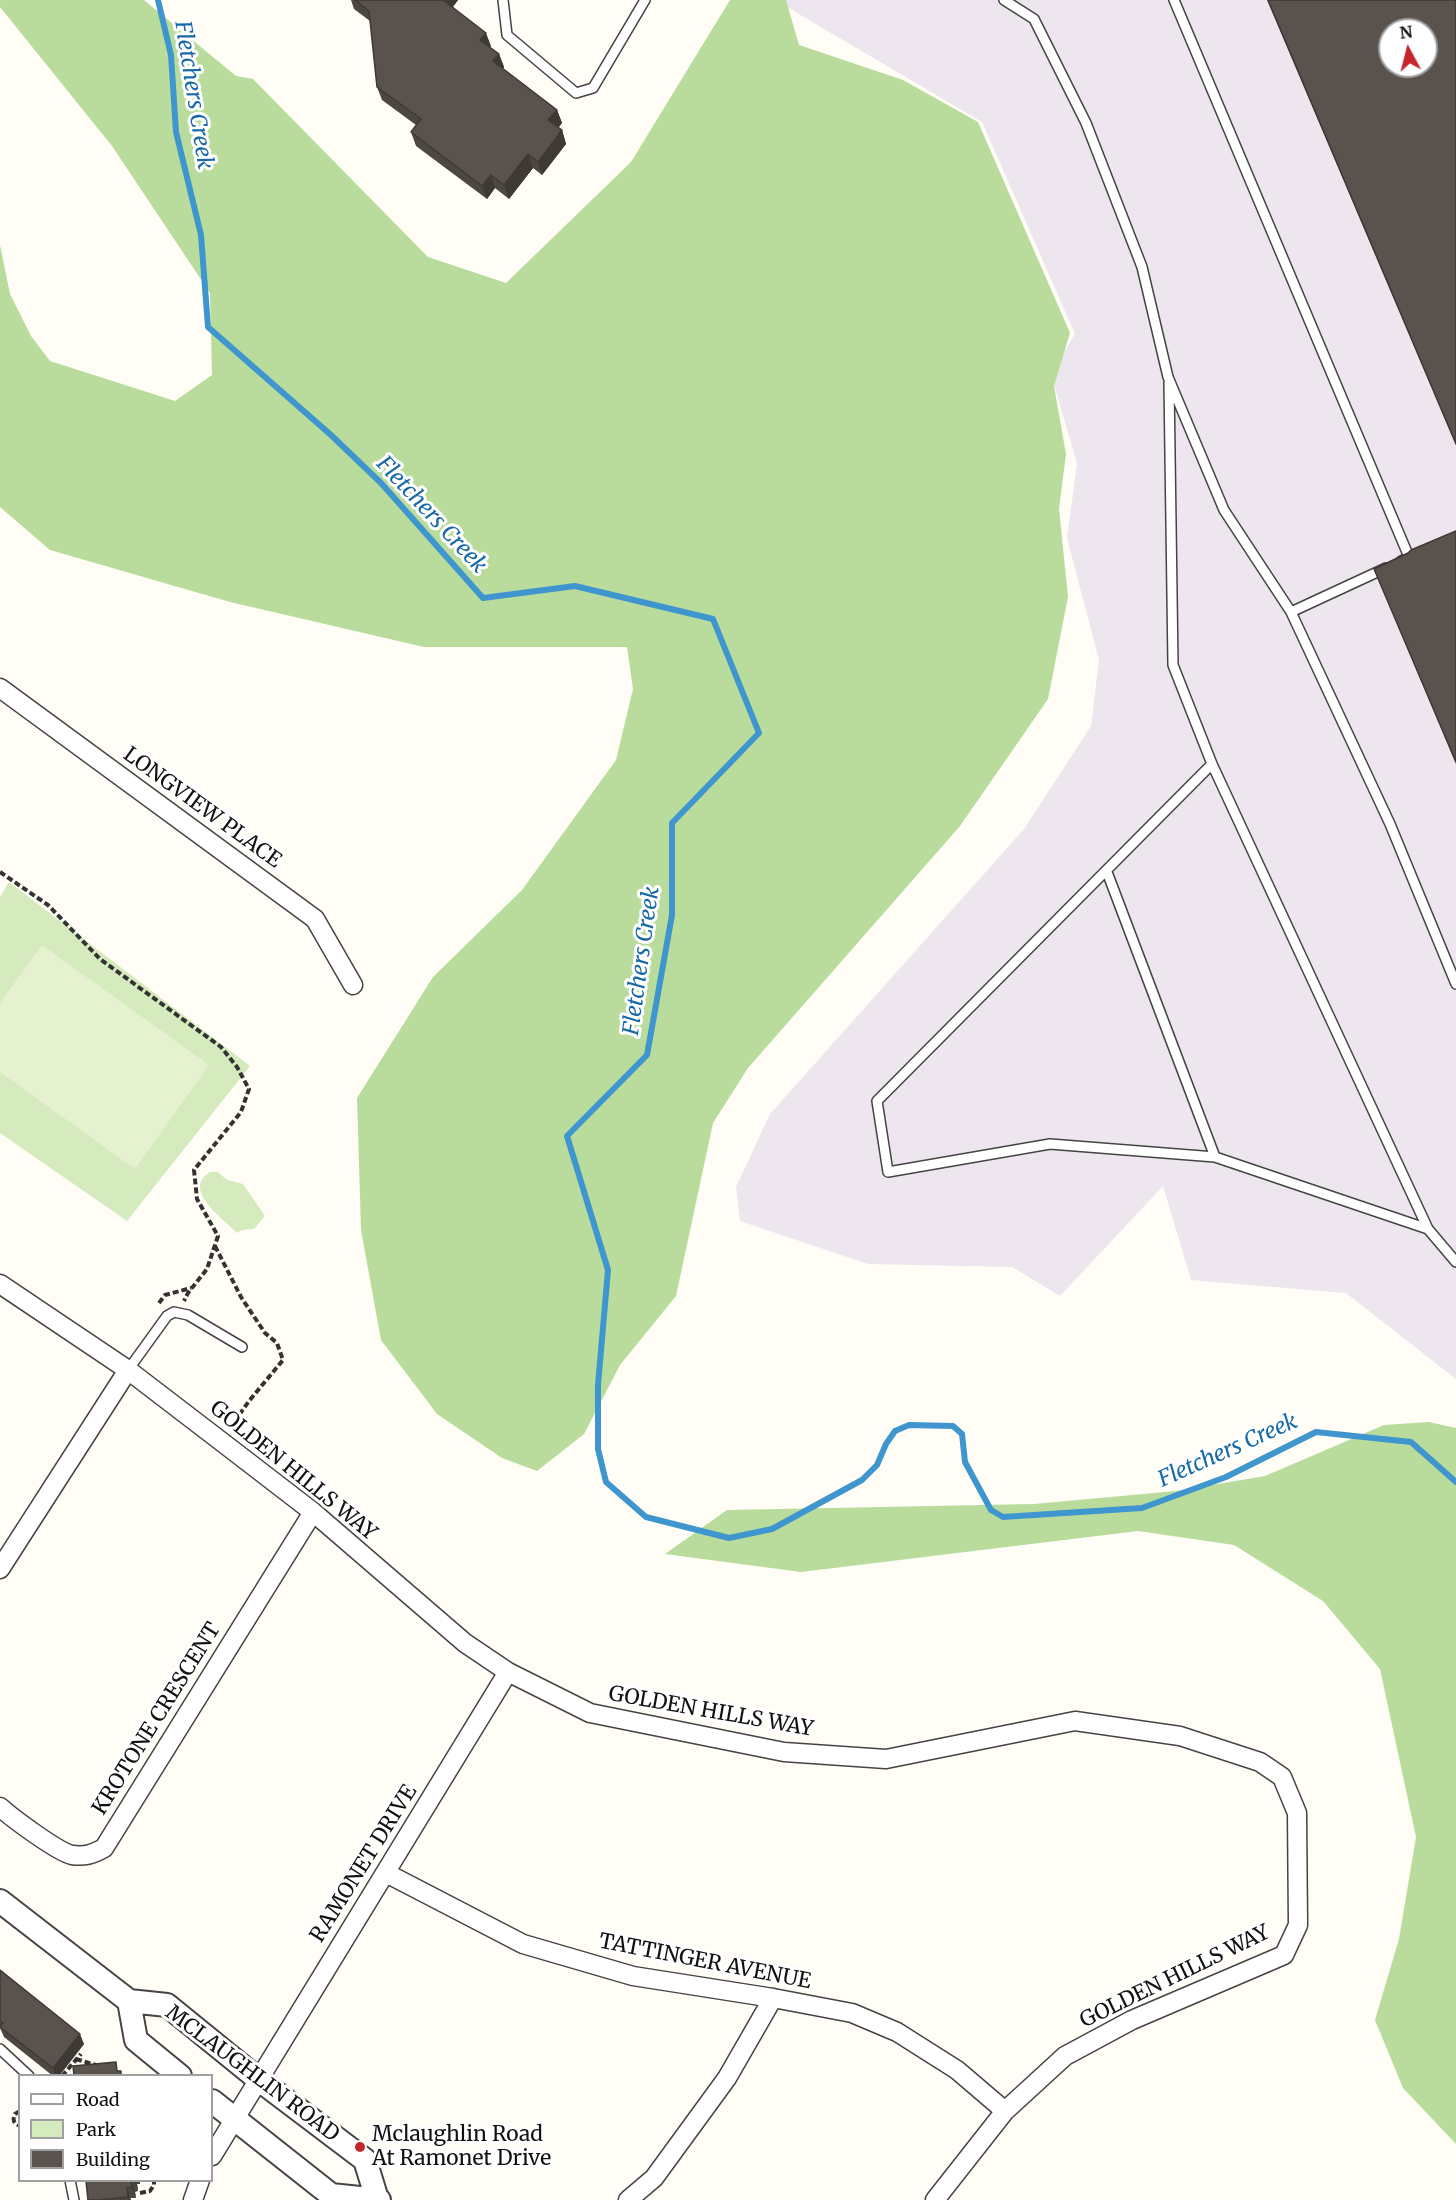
<!DOCTYPE html>
<style>
body{margin:0}
#map{position:relative;width:1456px;height:2200px;overflow:hidden;background:#fffdf5;font-family:Merriweather,serif}
canvas{display:block}
.legend{position:absolute;left:18px;top:2074px;width:195px;height:108px;box-sizing:border-box;background:#fff;border:2px solid #a0a0a0;margin:0;padding:8px 10px;list-style:none;font-size:18px;color:#111}
.legend li{display:flex;align-items:center;gap:12px;height:30px}
.legend b{width:30px;border:2px solid #a0a0a0}
.north{position:absolute;left:1378px;top:18px;width:60px;height:60px;box-sizing:border-box;background:#fff;border:2px solid #a0a0a0;border-radius:50%;rotate:353deg;font-size:16px;font-weight:700;line-height:24px;text-align:center;color:#111}
.north::after{content:'';display:block;margin:auto;width:21px;height:27px;background:#c4262e;clip-path:polygon(50% 0,100% 100%,50% 72%,0 100%)}
</style>
<div id="map">
<canvas width="1456" height="2200"></canvas>
<ul class="legend">
<li><b style="height:8px;background:#fff"></b>Road</li>
<li><b style="height:16px;background:#d5ebbd"></b>Park</li>
<li><b style="height:16px;background:#5a524d"></b>Building</li>
</ul>
<div class="north">N</div>
</div>
<script>
const context = document.querySelector('canvas').getContext('2d');
context.lineJoin = 'round';
function fill(path, color) { context.fillStyle = color; context.fill(path, 'evenodd'); }
function stroke(path, color, width, dash) { context.strokeStyle = color; context.lineWidth = width; context.lineCap = dash ? 'butt' : 'round'; context.setLineDash(dash || []); context.stroke(path); }
function label(font, color, halo, rows, align = 'center') {
  context.font = font + ' Merriweather,serif'; context.lineWidth = 6; context.setLineDash([]); context.textBaseline = 'middle'; context.strokeStyle = halo; context.fillStyle = color; for (const [text, x, y, turn = 0] of rows) {
    context.save(); context.translate(x, y); context.rotate((+turn || 0) * Math.PI / 180); context.textAlign = isNaN(turn) ? turn : align; if (halo) context.strokeText(text, 0, 0); context.fillText(text, 0, 0); context.restore();
  }
}
const industrial = new Path2D(`
 M 775,0 L 1456,0 L 1456,1379 L 1346,1293 L 1191,1280 L 1163,1186 L 1060,1296 L 1012,1267 L 868,1264 L 740,1221 L 736,1187 L 770,1114 L 1024,829 L 1091,726 L 1099,660 L 1067,538 L 1077,464 L 1051,374 L 1075,334 L 982,122 ZM 1390,30 L 1426,30 L 1426,66 L 1390,66 Z`);
const green = new Path2D(`
 M 9,882 L 250,1066 L 127,1221 L 0,1133 L 0,897 Z
 M 210,1172 L 218,1172 L 227,1180 L 243,1184 L 265,1216 L 254,1229 L 242,1230 L 237,1233 C 223,1218 181,1190 210,1172 Z`);
const forest = new Path2D(`
 M 0,0 L 144,0 L 236,76 L 253,79 L 428,257 L 506,283 L 631,162 L 730,0 L 786,0 L 799,45 L 903,80 L 978,122 L 1070,333 L 1054,386 L 1066,454 L 1059,509 L 1068,597 L 1048,699 L 960,826 L 748,1068 L 713,1123 L 676,1296 L 620,1365 L 584,1434 L 537,1471 L 502,1458 L 437,1414 L 381,1340 L 361,1230 L 357,1098 L 433,977 L 522,890 L 616,760 L 633,689 L 627,647 L 424,647 L 230,602 L 50,550 L 0,507 L 0,245 L 10,294 L 31,336 L 50,361 L 175,401 L 212,375 L 210,293 L 112,146 L 0,7 Z
 M 1429,1422 L 1456,1428 L 1456,2144 L 1403,2088 L 1375,2020 L 1399,1939 L 1416,1837 L 1380,1669 L 1323,1601 L 1234,1545 L 1138,1531 L 801,1572 L 665,1554 L 727,1510 L 1034,1504 L 1176,1491 L 1265,1476 L 1384,1425 Z`);
const pitch = new Path2D(`
 M 42,945 L 209,1065 L 135,1169 L 0,1072 L 0,1003 Z`);
const stream = new Path2D(`
 M 158,0 L 171,55 L 176,132 L 201,235 L 208,327 L 331,435 L 381,483 L 483,598 L 575,586 L 713,619 L 759,733 L 672,823 L 672,915 L 647,1055 L 567,1136 L 608,1270 L 598,1385 L 598,1449 L 606,1482 L 646,1517 L 729,1538 L 772,1529 L 862,1480 L 877,1465 L 886,1444 L 895,1431 L 909,1425 L 953,1426 L 962,1434 L 965,1462 L 991,1510 L 1003,1517 L 1142,1508 L 1226,1477 L 1316,1432 L 1411,1442 L 1456,1482`);
const path = new Path2D(`
 M 0,872 L 48,905 L 100,959 L 221,1047 L 237,1067 L 249,1089 L 241,1112 L 194,1170 L 197,1199 L 218,1236 L 207,1269 L 188,1293 L 184,1301
 M 215,1246 L 241,1297 L 265,1333 L 277,1343 L 283,1360 L 249,1401 L 230,1428
 M 159,1303 L 165,1295 L 191,1288
 M 76,2059 L 96,2065
 M 62,2076 L 81,2054
 M 20,2111 L 15,2114 C 12,2120 14,2124 20,2126
 M 140,2193 L 150,2191 L 154,2185 L 154,2180`);
const service = new Path2D(`
 M 503,0 L 507,35 L 576,93 L 593,88 L 645,0
 M 1004,0 L 1034,19 L 1086,123 L 1142,267 L 1168,377 L 1224,510 L 1291,612 L 1390,824 L 1456,984
 M 1174,0 L 1409,557 L 1401,561
 M 1169,383 L 1173,665 L 1212,764 L 1428,1229 L 1456,1262
 M 1291,612 L 1386,568
 M 1212,764 L 877,1101 L 888,1172 L 1050,1144 L 1215,1157 L 1428,1229
 M 1107,872 L 1215,1157
 M 128,1370 L 167,1316 L 174,1312 L 188,1315 L 242,1347
 M 0,2049 L 29,2076
 M 70,2180 L 74,2200`);
const minor = new Path2D(`
 M 0,688 L 315,919 L 353,985
 M 0,1284 L 128,1370 L 222,1442 L 313,1512 L 465,1643 L 508,1672 L 590,1713 L 784,1752 L 886,1759 L 1075,1721 L 1180,1736 L 1260,1762 L 1282,1777 L 1297,1813 L 1298,1925 L 1284,1955 L 1132,2020 L 1065,2056 L 1005,2111 L 935,2200
 M 0,1569 L 128,1370
 M 0,1807 C 12,1818 58,1852 72,1855 C 85,1857 93,1854 104,1848 L 313,1512
 M 386,1873 L 523,1944 L 633,1976 L 773,1998 L 852,2013 L 897,2032 L 957,2070 L 1005,2111
 M 212,2156 L 508,1672
 M 193,2200 L 200,2180
 M 628,2200 L 654,2178 L 727,2078 L 773,1998`);
const tertiary = new Path2D(`
 M 0,1901 L 129,2001 L 167,2005 L 258,2079 L 365,2160 L 377,2199
 M 129,2001 L 136,2040 L 180,2076
 M 212,2101 L 331,2195 L 379,2200`);
const wall = new Path2D(`
 M 351,0 L 458,0 L 453,7 L 491,46 L 490,47 L 499,54 L 504,67 L 503,69 L 557,110 L 562,123 L 558,128 L 562,130 L 566,144 L 542,175 L 533,168 L 509,199 L 495,188 L 487,199 L 416,146 L 411,132 L 416,125 L 382,100 L 377,87 L 370,21 L 354,9 Z
 M 1267,0 L 1456,0 L 1456,445 Z
 M 1456,531 L 1456,764 L 1374,569 Z
 M 0,1970 L 84,2044 L 59,2076 L 53,2076 L 4,2037 L 0,2028 Z
 M 86,2181 L 140,2181 L 140,2184 L 137,2184 L 138,2191 L 135,2192 L 136,2198 L 130,2198 L 131,2200 L 88,2200 Z`);
const shadedWall = new Path2D(`
 M 443,0 L 458,0 L 448,13 Z
 M 486,33 L 491,46 L 485,53 L 480,40 Z
 M 499,54 L 504,67 L 498,75 L 493,61 Z
 M 557,110 L 562,123 L 553,134 L 548,120 Z
 M 562,130 L 566,144 L 542,175 L 538,162 Z
 M 528,154 L 533,168 L 509,199 L 504,185 Z
 M 491,175 L 495,188 L 487,199 L 482,186 Z
 M 80,2034 L 84,2044 L 59,2076 L 55,2076 L 53,2068 Z
 M 131,2181 L 135,2192 L 136,2198 L 132,2187 Z
 M 134,2181 L 136,2181 L 137,2184 L 138,2191 Z
 M 127,2188 L 130,2198 L 131,2200 L 129,2200 L 128,2197 Z`);
const building = new Path2D(`
 M 355,0 L 443,0 L 486,33 L 480,40 L 499,54 L 493,61 L 557,110 L 548,120 L 562,130 L 538,162 L 528,154 L 504,185 L 491,175 L 482,186 L 411,132 L 421,119 L 377,87 L 369,11 Z
 M 1268,0 L 1456,0 L 1456,444 ZM 1390,30 L 1426,30 L 1426,66 L 1390,66 Z
 M 1456,531 L 1456,762 L 1374,569 L 1408,553 L 1411,550 Z
 M 0,1970 L 80,2034 L 53,2068 L 0,2027 L 3,2023 L 0,2021 Z
 M 116,2062 L 117,2071 L 121,2071 L 121,2076 L 74,2076 L 73,2066 Z
 M 86,2181 L 135,2181 L 131,2181 L 132,2187 L 127,2188 L 128,2197 L 99,2200 L 88,2200 Z`);
const markers = [
 [360,2147,6,"#c4262e"]
];
const streetNames = [
 ["LONGVIEW PLACE",202,808,36],
 ["GOLDEN HILLS WAY",293,1471,39],
 ["GOLDEN HILLS WAY",711,1712,10],
 ["KROTONE CRESCENT",157,1719,-58],
 ["RAMONET DRIVE",364,1864,-58],
 ["TATTINGER AVENUE",705,1962,11],
 ["GOLDEN HILLS WAY",1175,1977,-26],
 ["MCLAUGHLIN ROAD",252,2074,37]
];
const poiNames = [
 ["Mclaughlin Road",372,2135],
 ["At Ramonet Drive",372,2159]
];
const waterNames = [
 ["Fletchers Creek",193,95,81],
 ["Fletchers Creek",431,515,47],
 ["Fletchers Creek",642,961,-82],
 ["Fletchers Creek",1228,1451,-24]
];
fill(industrial, '#eee6ef');
fill(green, '#d5ebbd');
fill(forest, '#b9dc9c');
fill(pitch, '#e6f2cf');
stroke(stream, '#3f96cf', 6);
stroke(service, '#444', 12);
stroke(minor, '#444', 21);
stroke(tertiary, '#444', 26);
stroke(path, '#333', 4, [6, 3]);
stroke(service, '#fff', 9);
stroke(minor, '#fff', 18);
stroke(tertiary, '#fff', 22);
fill(wall, '#4d4742');
fill(shadedWall, '#3f3936');
fill(building, '#5a524d');
stroke(building, '#3f3936', 1.5);
for (const [x, y, r, color] of markers) { const dot = new Path2D(); dot.arc(x, y, r, 0, 2 * Math.PI); context.fillStyle = color; context.fill(dot); stroke(dot, '#fff', 2); }
label('21px', '#111', '#fff', streetNames);
label('21px', '#111', '#fff', poiNames, 'left');
label('italic 22px', '#1768a6', '#fff', waterNames);
</script>
